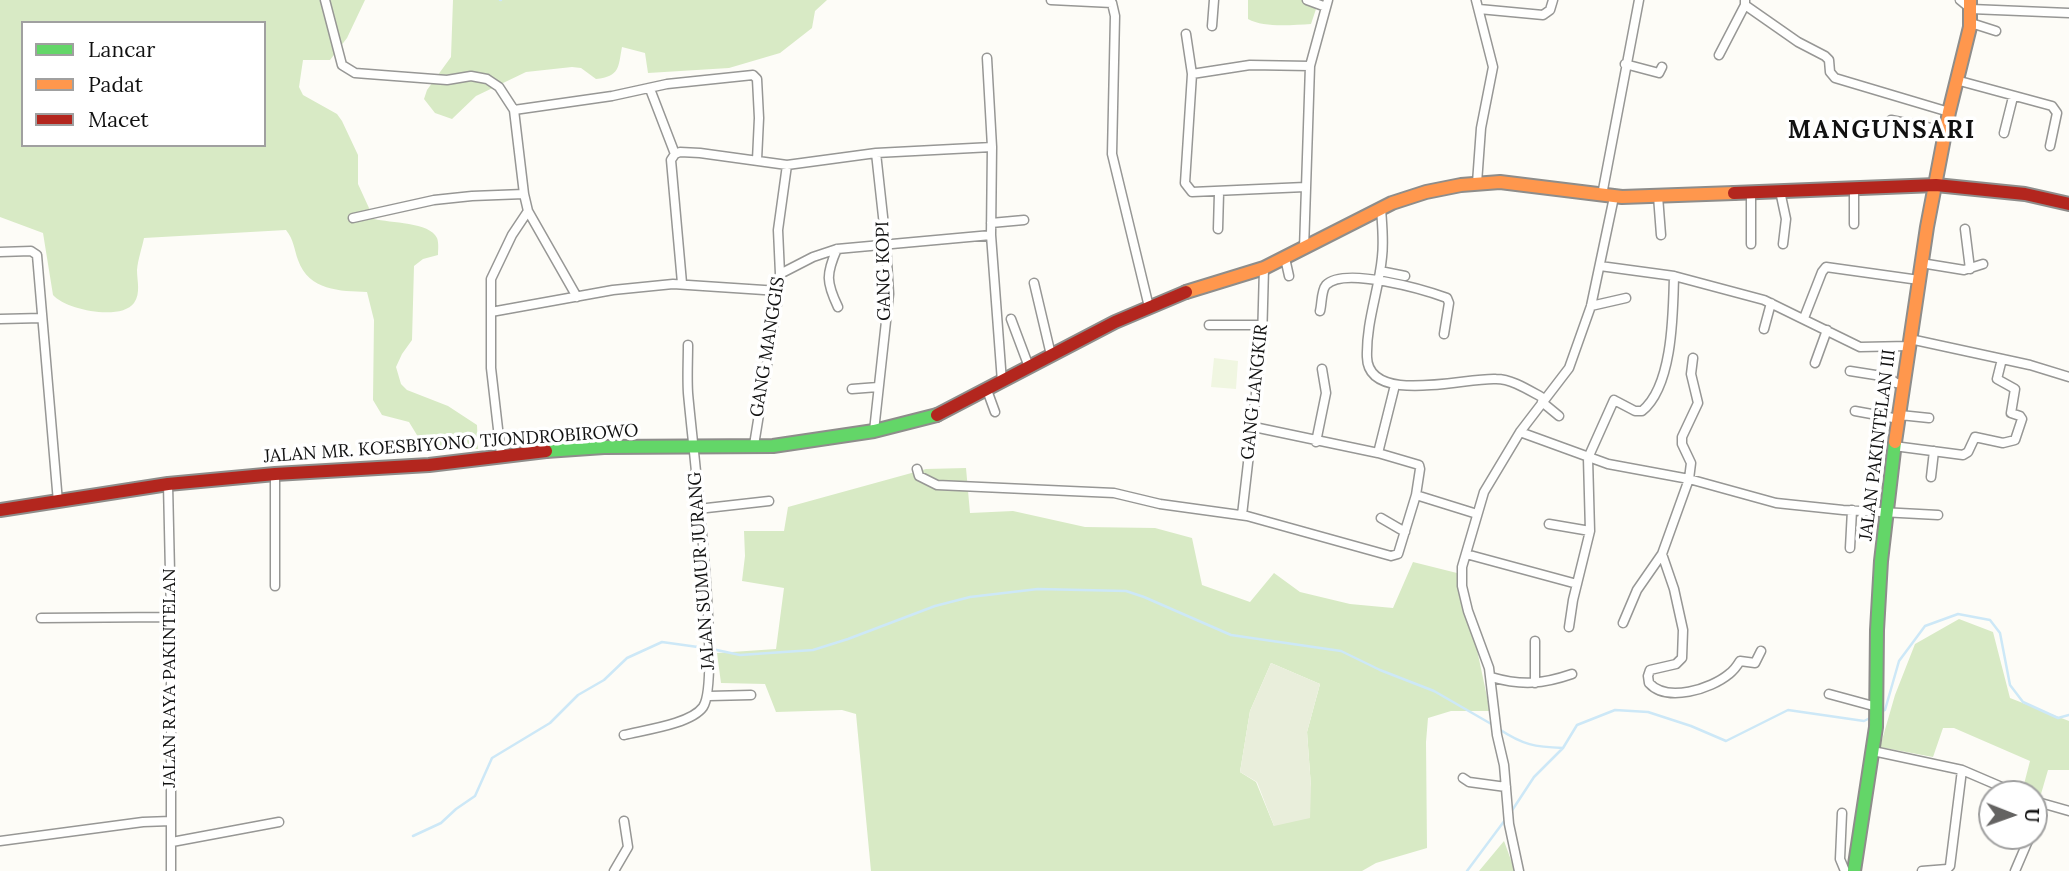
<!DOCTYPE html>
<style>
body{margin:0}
#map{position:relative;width:2069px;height:871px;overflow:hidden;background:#fdfcf7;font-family:Lora,serif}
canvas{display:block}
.legend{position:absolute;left:21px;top:21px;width:245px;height:126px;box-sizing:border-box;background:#fff;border:2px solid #a0a0a0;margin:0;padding:9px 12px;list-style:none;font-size:21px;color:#111}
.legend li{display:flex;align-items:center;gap:14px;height:35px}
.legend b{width:35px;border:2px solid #a0a0a0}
.north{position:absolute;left:1978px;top:780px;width:70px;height:70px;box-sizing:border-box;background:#fff;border:2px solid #a0a0a0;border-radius:50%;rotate:91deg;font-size:19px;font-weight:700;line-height:28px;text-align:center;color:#111}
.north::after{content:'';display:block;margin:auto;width:24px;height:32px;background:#646362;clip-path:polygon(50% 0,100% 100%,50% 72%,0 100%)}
</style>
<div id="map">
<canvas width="2069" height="871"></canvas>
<ul class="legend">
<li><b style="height:9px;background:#63d668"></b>Lancar</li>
<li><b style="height:9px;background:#ff974d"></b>Padat</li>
<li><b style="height:9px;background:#b3261e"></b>Macet</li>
</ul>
<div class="north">U</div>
</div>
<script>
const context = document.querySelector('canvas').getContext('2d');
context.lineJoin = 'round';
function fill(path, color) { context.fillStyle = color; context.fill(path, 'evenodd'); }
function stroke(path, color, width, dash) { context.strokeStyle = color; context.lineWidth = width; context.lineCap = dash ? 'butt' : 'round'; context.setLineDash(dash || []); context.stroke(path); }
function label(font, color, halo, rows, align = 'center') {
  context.font = font + ' Lora,serif'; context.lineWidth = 7; context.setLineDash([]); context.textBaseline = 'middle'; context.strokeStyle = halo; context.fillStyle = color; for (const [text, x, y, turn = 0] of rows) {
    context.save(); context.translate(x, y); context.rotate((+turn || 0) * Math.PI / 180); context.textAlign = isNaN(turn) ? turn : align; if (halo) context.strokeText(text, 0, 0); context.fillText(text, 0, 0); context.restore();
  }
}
const forest = new Path2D(`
 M 0,0 L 365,0 L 347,38 L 330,60 L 303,60 L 299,87 L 303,95 L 337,114 L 342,121 L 358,155 L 358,184 L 374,219 C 390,223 430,222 437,238 C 439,243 438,251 438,255 L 423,259 L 414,266 L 412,340 L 402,354 L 396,367 L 401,384 L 407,390 L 448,406 L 477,425 L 478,449 L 431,449 L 423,445 L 409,422 L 382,415 L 373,400 L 374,320 L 367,292 C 340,291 309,291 298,260 C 294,249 294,240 286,230 L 144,238 C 142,248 138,259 137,270 C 137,281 141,293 134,303 C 121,321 66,310 53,295 L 43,233 L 0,217 ZM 23,23 L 264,23 L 264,145 L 23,145 Z
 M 453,0 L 827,0 L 815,11 L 812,28 L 780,53 L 729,68 L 648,73 L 645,53 L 622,47 C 618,68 620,76 596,79 L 581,68 L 572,67 L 526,72 L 476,96 L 452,119 L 435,113 L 424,99 L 427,90 L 451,57 Z
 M 1248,0 L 1319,0 L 1311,24 C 1292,25 1264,28 1248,19 Z
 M 966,468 L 970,513 L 1013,511 L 1085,527 L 1155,528 L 1192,538 L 1202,585 L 1250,602 L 1274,573 L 1300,592 L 1350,604 L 1393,608 L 1413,562 L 1461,574 L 1490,711 L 1451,711 L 1428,718 L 1426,742 L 1427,848 L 1376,863 L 1362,871 L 871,871 L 856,714 L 842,710 L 776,712 L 765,684 L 721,683 L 717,653 L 776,649 L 784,588 L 742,581 L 745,556 L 744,531 L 784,531 L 788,507 L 926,469 ZM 1271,663 L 1320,684 L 1307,732 L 1311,787 L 1274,826 L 1256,782 L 1240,772 L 1250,711 Z
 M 1959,619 L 1993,632 L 2010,698 L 2069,721 L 2069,770 L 2048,770 L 2041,794 L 2023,788 L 2030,761 L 1954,728 L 1943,728 L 1933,757 L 1880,747 L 1895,695 L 1915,644 Z
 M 1504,841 L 1515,871 L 1479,871 Z`);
const cemetery = new Path2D(`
 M 1271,663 L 1320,684 L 1307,732 L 1311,787 L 1310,818 L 1274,826 L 1257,782 L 1240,772 L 1250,711 Z`);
const pitch = new Path2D(`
 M 1214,358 L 1238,361 L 1236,389 L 1211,387 Z`);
const stream = new Path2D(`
 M 500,0 L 501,0
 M 712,649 L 740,655 L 813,650 L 848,639 L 935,606 L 970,597 L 1038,589 L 1126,591 L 1144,597 L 1231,635 L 1341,651 L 1380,670 L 1434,691 L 1493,725
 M 1879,713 L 1885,710 L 1899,661 L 1925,626 L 1958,614 L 1990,620 L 2000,633 L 2010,685 L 2023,702 L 2058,718 L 2069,715
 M 1499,729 C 1523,745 1535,747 1563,748
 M 1511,812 L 1534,777 L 1563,748 L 1577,725 L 1615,710 L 1648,712 L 1691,726 L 1726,741 L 1788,710 L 1864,721 L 1870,718
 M 413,836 L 441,823 L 456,809 L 475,796 L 492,758 L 550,723 L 578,695 L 604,680 L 627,658 L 662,642 L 705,648
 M 1467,871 L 1505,820`);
const street = new Path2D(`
 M 325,0 L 342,65 L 355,73 L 447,80 L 471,76 L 487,79 L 499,87 L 514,110 L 524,194 L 528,211 L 512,235 L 491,279 L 491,368 L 501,455
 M 1051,0 L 1112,3 L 1115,16 L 1112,154 L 1149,307
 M 1307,0 L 1326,7
 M 1476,0 L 1493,67 L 1481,128 L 1477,183
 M 1745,0 L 1745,5 L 1798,42 L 1825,56 L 1829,60 L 1830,72 L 1835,78 L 1949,112
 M 1960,0 L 1971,9 L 2069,13
 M 1479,9 L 1543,15 L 1550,10 L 1553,0
 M 1971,23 L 1996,31
 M 1212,26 L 1214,0
 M 1186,34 L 1192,74
 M 1719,55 L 1745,5
 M 987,58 L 992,147 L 991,235 L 1002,382
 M 1625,64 L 1659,73 L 1662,67
 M 1956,80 L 2052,106 L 2057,113 L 2050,146
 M 650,89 L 675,154
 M 514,110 L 612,96 L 667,84 L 753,75 L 757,79 L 759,118 L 757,160
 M 1891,120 L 1946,131
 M 2004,133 L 2013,97
 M 675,154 L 680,152 L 700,153 L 787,165 L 876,153 L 992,147
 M 675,154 L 671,160 L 682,283
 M 1305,187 L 1192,192 L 1185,183 L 1192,74 L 1250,65 L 1310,66
 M 1780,191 L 1786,219 L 1783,244
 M 1751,192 L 1751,244
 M 1602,195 L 1639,0
 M 1658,196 L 1661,235
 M 1381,208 C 1382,224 1384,241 1382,257 C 1379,290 1366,322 1367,357 C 1368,406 1466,377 1496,379 C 1513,379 1530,391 1545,399
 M 528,211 L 577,297
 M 353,218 L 434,200 L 472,196 L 524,194
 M 991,223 L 1024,220
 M 1854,224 L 1854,187
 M 1218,229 L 1219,193
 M 1965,229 L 1970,269
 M 837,249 C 826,274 826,282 838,307
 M 1304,249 L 1310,66 L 1328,0
 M 0,252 L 31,251 L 37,255 L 58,502
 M 1285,258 L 1289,276
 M 1921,263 L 1964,270 L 1983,264
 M 1600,266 L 1674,276 L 1764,300 L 1860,347 L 1909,346
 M 1380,271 L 1405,276
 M 780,274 L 813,257 L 837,249 L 991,235
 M 1034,283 L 1051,355
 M 1591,306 L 1626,298
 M 1320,311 C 1322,304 1321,291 1326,285 C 1344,266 1425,290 1447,298 L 1449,303 L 1444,334
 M 491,312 L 613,290 L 673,284 L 779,291
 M 1804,318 L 1822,272 L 1826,267 L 1919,280
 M 0,319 L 42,318
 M 1011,319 L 1029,367
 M 1209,325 L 1263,325
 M 1764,329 L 1771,303
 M 1910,339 L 2030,365 L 2069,377
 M 1693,358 L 1691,374 L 1698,403 L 1682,437 L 1682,444 L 1691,463 L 1689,479 L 1662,554 L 1674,589 L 1683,630 L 1682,658 L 1676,664 L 1650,670 L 1648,676 L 1649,683 C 1667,703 1711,689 1729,674 C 1733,671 1737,666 1740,661 L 1755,663 L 1761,651
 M 1815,363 L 1827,330
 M 1850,371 L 1888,377 L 1896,383 L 1904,384
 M 1395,385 L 1378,453 L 1419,465 L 1420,469 L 1416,495 L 1477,514
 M 852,389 L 878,387
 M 987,390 L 995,412
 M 1542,402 L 1559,416
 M 1855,411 L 1899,419
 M 1900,415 L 1929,418
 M 1254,427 L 1378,453
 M 874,431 L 889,294 L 886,244 L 876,153
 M 1520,432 L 1608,464 L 1689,479 L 1776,503 L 1843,510 L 1938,515
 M 1316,442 L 1326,393 L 1322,369
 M 754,445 L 779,291 L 780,274 L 778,230 L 787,165
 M 1894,446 L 1963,455 L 1968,452 L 1975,437 L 2003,443 L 2015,440 L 2022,419 L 2020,416 L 2011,413 L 2015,389 L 1997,379 L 2002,359
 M 917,469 L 919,476 L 937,485 L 1114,493 L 1160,504 L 1247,516 L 1391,556 L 1398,554 L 1416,495
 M 1931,477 L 1934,451
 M 168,484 L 171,617 L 171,871
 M 698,509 L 769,501
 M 1242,515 L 1262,341 L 1264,268
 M 1381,518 L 1405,532
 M 1549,524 L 1590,531
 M 1850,548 L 1852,510
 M 1466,554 L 1577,584
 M 275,586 L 275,474
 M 41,618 L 171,617
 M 1623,623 L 1637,590 L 1662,554
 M 1569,627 L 1573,600 L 1590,531 L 1588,458 L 1614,400 L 1635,411 L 1642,411 C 1673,386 1673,313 1674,276
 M 1535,641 L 1535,683
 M 1491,677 C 1522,686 1543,684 1572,674
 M 1829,694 L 1877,707
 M 709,696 L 751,695
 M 624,735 C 644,730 691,724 703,707 C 722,680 692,441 688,393 C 687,377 688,361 688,345
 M 1873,751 L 1962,770 L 2018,794
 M 1463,778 L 1469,782 L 1506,787
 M 2034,801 L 2069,811
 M 1842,813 L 1840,859 L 1845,871
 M 2034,825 L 2042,805
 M 0,841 L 143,822 L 171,821
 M 172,842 L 279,822
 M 614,871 L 628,847 L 624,821
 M 1519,871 L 1509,824 L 1504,765 L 1497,735 L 1489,668 L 1468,611 L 1462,586 L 1462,567 L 1484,492 L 1520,432 L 1569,368 L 1591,306 L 1614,197
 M 1922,871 L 1947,869 L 1950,866 L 1962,770
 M 2015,871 L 2030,836`);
const fast = new Path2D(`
 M 546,451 L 604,447 L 773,446 L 874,431 L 937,415
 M 1854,871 L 1876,727 L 1877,630 L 1881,561 L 1895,442`);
const slow = new Path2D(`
 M 1186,292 L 1264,268 L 1392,203 L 1426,192 L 1461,185 L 1500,182 L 1622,197 L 1734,193
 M 1895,442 L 1927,227 L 1949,112 L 1970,27 L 1970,0`);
const jam = new Path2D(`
 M 1734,193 L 1936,185 L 2025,194 L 2069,204
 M 937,415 L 1115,322 L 1186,292
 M 0,510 L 168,484 L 275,474 L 429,465 L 546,451`);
const streetNames = [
 ["GANG KOPI",884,271,-91],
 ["GANG MANGGIS",768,347,-81],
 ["GANG LANGKIR",1255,392,-84],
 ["JALAN MR. KOESBIYONO TJONDROBIROWO",451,444,-4],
 ["JALAN PAKINTELAN III",1878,445,-83],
 ["JALAN SUMUR JURANG",702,571,-94],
 ["JALAN RAYA PAKINTELAN",170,678,-90]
];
const districtNames = [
 ["MANGUNSARI",1882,131]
];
fill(forest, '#d8eac5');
fill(cemetery, '#e9eedb');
fill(pitch, '#f0f6e1');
stroke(stream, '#cde8f7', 2.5);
stroke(street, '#979795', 11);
stroke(fast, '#8e8d8b', 16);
stroke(slow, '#8e8d8b', 16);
stroke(jam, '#8e8d8b', 16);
stroke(street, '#fffffe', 8);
stroke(fast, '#63d668', 12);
stroke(slow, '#ff974d', 12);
stroke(jam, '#b3261e', 12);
label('18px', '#111', '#fff', streetNames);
context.letterSpacing = '2px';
label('bold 24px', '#111', '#fff', districtNames);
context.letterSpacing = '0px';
</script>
